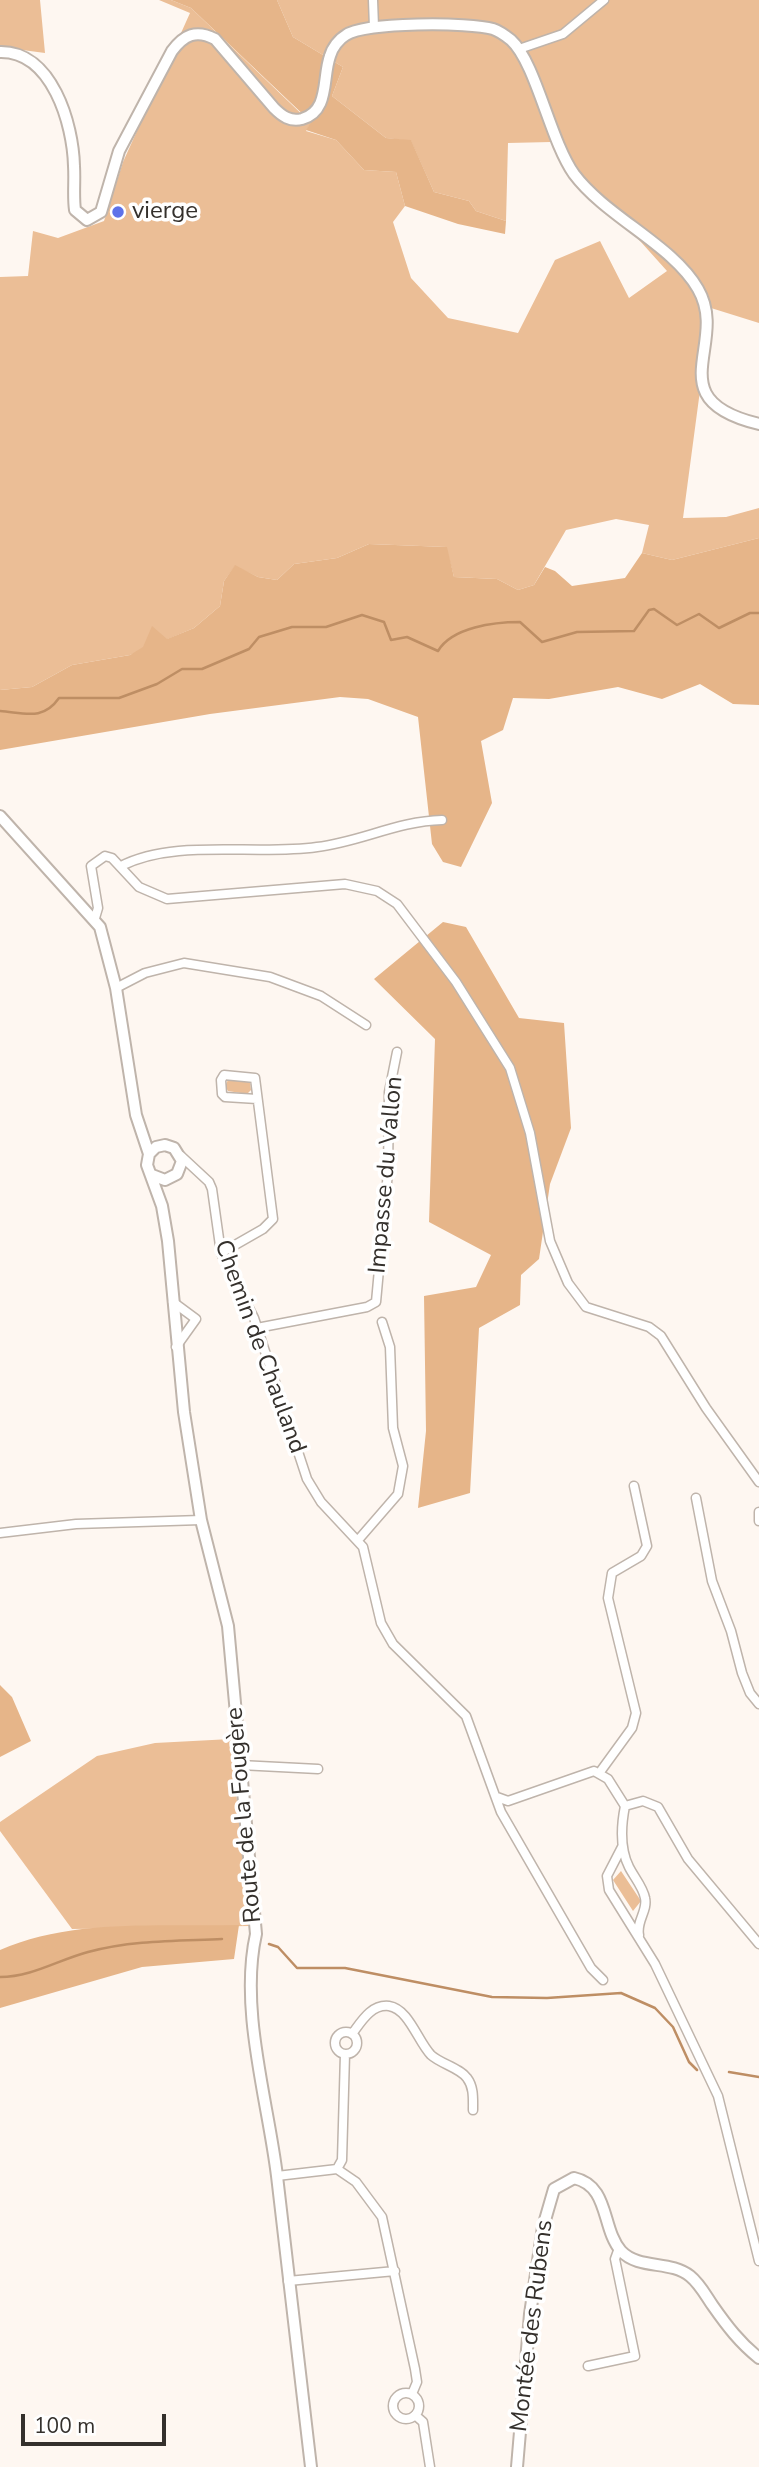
<!DOCTYPE html>
<meta charset="utf-8">
<style>
body{margin:0}
#map{position:relative;width:759px;height:2467px;overflow:hidden;background:#fef7f1;font-family:"Nunito Sans",sans-serif}
canvas{display:block}
.scale{position:absolute;left:21px;top:2414px;width:145px;height:32px;box-sizing:border-box;border:4px solid #34302c;border-top:0;padding-left:9px;font-size:21px;line-height:24px;white-space:nowrap;color:#34302c;-webkit-text-stroke:5px #fff;paint-order:stroke}
</style>
<div id="map">
<canvas width="759" height="2467"></canvas>
<div class="scale">100 m</div>
</div>
<script>
const context = document.querySelector('canvas').getContext('2d');
context.lineJoin = 'round';
function fill(path, color) { context.fillStyle = color; context.fill(path, 'evenodd'); }
function stroke(path, color, width, dash) { context.strokeStyle = color; context.lineWidth = width; context.lineCap = dash ? 'butt' : 'round'; context.setLineDash(dash || []); context.stroke(path); }
function label(font, color, halo, rows, align = 'center') {
  context.font = font + ' "Nunito Sans",sans-serif'; context.lineWidth = 7; context.setLineDash([]); context.textBaseline = 'middle'; context.strokeStyle = halo; context.fillStyle = color; for (const [text, x, y, turn = 0] of rows) {
    context.save(); context.translate(x, y); context.rotate((+turn || 0) * Math.PI / 180); context.textAlign = isNaN(turn) ? turn : align; if (halo) context.strokeText(text, 0, 0); context.fillText(text, 0, 0); context.restore();
  }
}
const green = new Path2D(`
 M 0,0 L 40,0 L 45,53 L 0,47 Z
 M 159,0 L 171,0 L 191,8 L 311,123 L 306,131 L 336,140 L 364,170 L 396,172 L 405,206 L 393,222 L 411,278 L 448,318 L 518,333 L 555,260 L 600,241 L 629,298 L 667,271 L 551,142 L 508,143 L 506,221 L 476,211 L 469,201 L 434,192 L 411,141 L 386,138 L 332,96 L 343,67 L 293,37 L 277,0 L 759,0 L 759,323 L 711,308 L 683,518 L 726,517 L 759,508 L 759,538 L 672,560 L 642,553 L 649,525 L 616,519 L 566,530 L 534,585 L 518,590 L 497,579 L 454,577 L 446,547 L 369,544 L 337,558 L 294,564 L 277,580 L 258,577 L 235,566 L 224,581 L 220,606 L 194,628 L 130,655 L 72,665 L 32,687 L 0,690 L 0,277 L 28,276 L 33,231 L 58,238 L 104,221 L 123,162 L 190,13 Z
 M 229,1078 L 250,1081 L 251,1090 L 247,1094 L 228,1091 L 225,1086 Z
 M 231,1739 L 249,1926 L 72,1929 L 0,1831 L 0,1822 L 97,1756 L 155,1743 Z
 M 621,1871 L 641,1901 L 633,1911 L 613,1880 Z`);
const forest = new Path2D(`
 M 171,0 L 277,0 L 293,37 L 343,67 L 332,96 L 386,138 L 411,140 L 434,192 L 469,201 L 476,211 L 506,221 L 505,234 L 458,224 L 405,206 L 396,172 L 364,170 L 336,140 L 306,130 L 311,122 L 191,8 Z
 M 759,538 L 759,705 L 733,704 L 700,684 L 662,699 L 618,687 L 549,699 L 513,698 L 503,730 L 481,741 L 492,803 L 461,867 L 443,862 L 432,844 L 418,717 L 368,699 L 340,697 L 210,714 L 0,750 L 0,690 L 32,687 L 72,665 L 130,655 L 143,647 L 152,626 L 167,639 L 194,628 L 220,606 L 224,581 L 235,565 L 258,577 L 277,580 L 294,564 L 337,558 L 369,544 L 447,547 L 454,577 L 497,579 L 518,590 L 534,585 L 545,567 L 555,571 L 572,586 L 625,578 L 642,553 L 672,560 Z
 M 443,922 L 466,927 L 519,1018 L 564,1023 L 571,1128 L 550,1184 L 539,1259 L 521,1275 L 520,1305 L 479,1328 L 470,1493 L 418,1508 L 426,1431 L 424,1296 L 476,1287 L 491,1255 L 429,1222 L 435,1039 L 374,979 Z
 M 0,1685 L 12,1697 L 31,1741 L 0,1757 Z
 M 239,1925 L 234,1959 L 142,1967 L 0,2008 L 0,1950 C 73,1918 161,1927 239,1925 Z`);
const stream = new Path2D(`
 M 0,711 C 25,713 43,721 59,698 L 119,698 L 157,684 L 182,669 L 202,669 L 249,649 L 259,637 L 292,627 L 326,627 L 362,615 L 384,622 L 391,640 L 407,637 L 438,651 C 452,627 495,622 520,622 L 542,642 L 577,632 L 634,631 L 649,610 L 654,609 L 677,625 L 699,614 L 719,628 L 750,613 L 759,613
 M 269,1944 L 278,1947 L 297,1968 L 345,1968 L 492,1997 L 547,1998 L 621,1993 L 655,2008 L 673,2027 L 689,2062 L 697,2070
 M 0,1977 C 32,1977 58,1960 88,1952 C 132,1940 177,1941 222,1939
 M 729,2072 L 759,2077`);
const street = new Path2D(`
 M 373,0 L 374,27
 M 519,49 L 563,34 L 604,0
 M 121,866 C 176,838 254,856 317,847 C 360,842 398,821 442,820
 M 95,918 L 98,908 L 91,866 L 105,856 L 112,858 L 139,887 L 167,899 L 345,884 L 377,891 L 397,904 L 456,982 L 510,1068 L 530,1133 L 550,1241 L 568,1283 L 586,1307 L 649,1327 L 661,1336 L 706,1408 L 759,1482
 M 116,988 L 145,973 L 184,963 L 270,977 L 321,996 L 366,1025
 M 181,1156 L 209,1182 L 212,1189 L 221,1253 L 254,1318 L 307,1479 L 321,1502 L 363,1547 L 381,1623 L 393,1644 L 466,1716 L 501,1812 L 591,1968 L 603,1980
 M 221,1253 L 263,1229 L 273,1219 L 255,1078 L 224,1075 L 221,1080 L 222,1094 L 225,1097 L 257,1099
 M 173,1302 L 196,1319 L 176,1347
 M 257,1328 L 367,1307 L 376,1302 L 388,1172 L 389,1092 L 397,1052
 M 696,1498 L 712,1581 L 731,1631 L 742,1673 L 750,1693 L 759,1704
 M 759,1512 L 759,1521
 M 0,1533 L 76,1524 L 201,1520
 M 359,1539 L 398,1494 L 403,1466 L 393,1428 L 390,1347 L 382,1322
 M 240,1765 L 318,1769
 M 600,1772 L 632,1728 L 636,1713 L 608,1598 L 612,1573 L 641,1556 L 647,1546 L 634,1486
 M 497,1797 L 508,1801 L 594,1771 L 608,1779 L 625,1806
 M 625,1806 L 643,1801 L 658,1807 L 688,1859 L 759,1944
 M 625,1806 C 621,1826 620,1849 629,1867 C 634,1877 643,1887 645,1898 C 648,1911 636,1921 639,1935
 M 622,1847 L 607,1876 L 609,1890 L 655,1964 L 718,2096 L 759,2261
 M335 2043a11 11 0 1 1 22 0a11 11 0 1 1-22 0Z
 M 352,2034 C 361,2022 371,2004 389,2006 C 409,2009 418,2042 431,2055 C 441,2064 460,2068 467,2078 C 474,2087 473,2099 473,2110
 M 337,2169 L 356,2182 L 382,2217 L 415,2369 L 417,2382 L 412,2394
 M 337,2169 L 342,2160 L 345,2054
 M 277,2176 L 337,2169
 M 288,2281 L 395,2271
 M 588,2366 L 635,2356 L 615,2259 L 619,2248
 M393 2406a13 13 0 1 1 26 0a13 13 0 1 1-26 0Z
 M 415,2415 L 423,2422 L 430,2467`);
const secondary = new Path2D(`
 M 0,52 C 52,51 73,124 74,166 C 75,181 73,196 75,210 L 87,220 L 101,212 L 119,151 L 172,51 C 184,35 196,29 215,39 L 274,108 C 282,116 290,122 302,119 C 330,111 322,78 330,56 C 332,48 339,39 346,35 C 364,22 470,22 493,29 C 499,31 506,36 511,40 C 536,63 550,140 574,174 C 606,217 673,245 698,289 C 730,344 656,399 759,424
 M 0,816 L 100,927 L 116,988 L 136,1115 L 149,1154
 M 152,1175 L 165,1180 L 177,1174 L 182,1161 L 174,1148 L 165,1145 L 156,1147 L 149,1154 L 147,1165 L 162,1206 L 168,1241 L 184,1412 L 201,1520 L 228,1626 L 256,1934 C 239,2009 268,2101 277,2176 C 289,2273 299,2370 311,2467
 M 517,2467 L 530,2314 L 543,2227 L 554,2189 L 574,2178 C 610,2186 601,2228 621,2251 C 639,2270 670,2260 690,2276 C 700,2284 706,2296 713,2306 C 727,2326 740,2343 759,2358`);
const markers = [
 [118,212,7,"#5e72e9"]
];
const poiNames = [
 ["vierge",132,212]
];
const streetNames = [
 ["Impasse du Vallon",387,1175,-85],
 ["Chemin de Chauland",259,1347,70],
 ["Route de la Fougère",245,1815,-95],
 ["Montée des Rubens",533,2326,-83]
];
fill(green, '#ebbe96');
fill(forest, '#e6b589');
stroke(stream, '#be8e64', 2.5);
stroke(street, '#bfb4ab', 11);
stroke(secondary, '#bfb4ab', 14);
stroke(street, '#fff', 8);
stroke(secondary, '#fff', 10);
for (const [x, y, r, color] of markers) { const dot = new Path2D(); dot.arc(x, y, r, 0, 2 * Math.PI); context.fillStyle = color; context.fill(dot); stroke(dot, '#fff', 2.5); }
label('24px', '#34302c', '#fff', poiNames, 'left');
label('24px', '#34302c', '#fff', streetNames);
</script>
